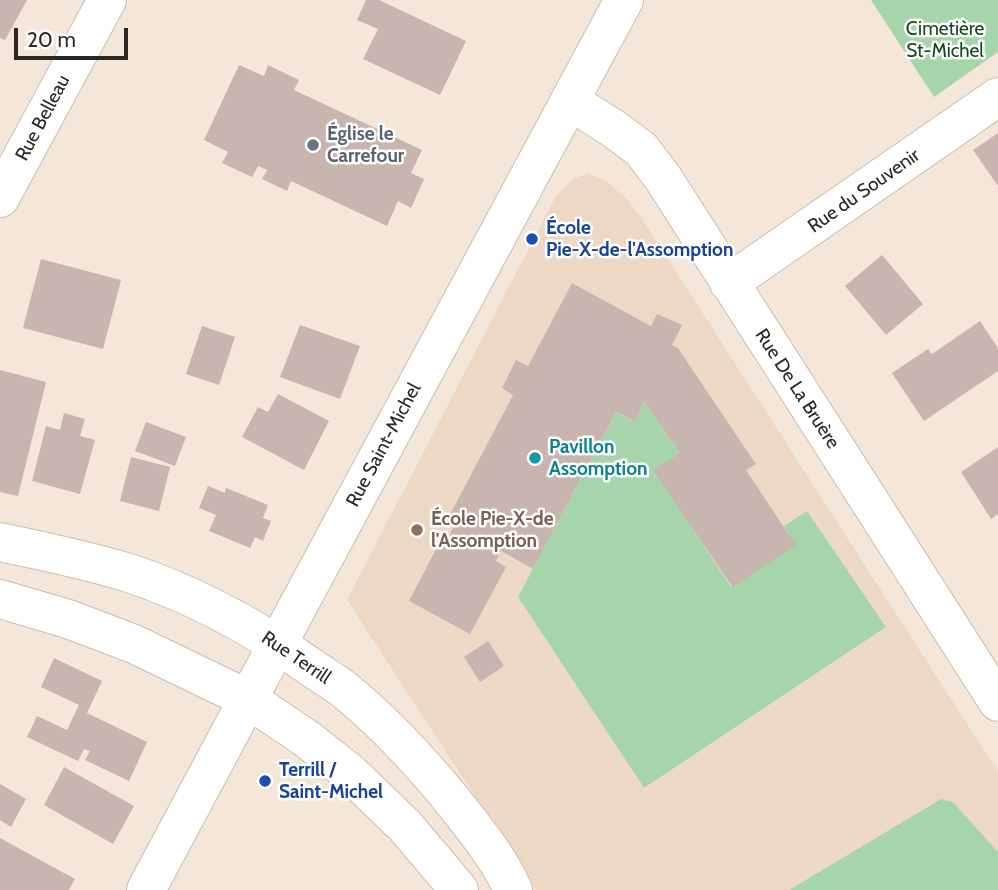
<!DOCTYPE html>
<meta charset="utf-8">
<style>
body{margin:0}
#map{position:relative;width:998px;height:890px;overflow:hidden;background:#f4e6d8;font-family:Cabin,sans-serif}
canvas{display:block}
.scale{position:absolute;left:14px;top:28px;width:114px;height:32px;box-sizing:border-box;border:4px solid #2c2722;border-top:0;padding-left:9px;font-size:21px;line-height:24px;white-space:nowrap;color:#2c2722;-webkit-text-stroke:5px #fff;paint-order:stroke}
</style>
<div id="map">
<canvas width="998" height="890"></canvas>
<div class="scale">20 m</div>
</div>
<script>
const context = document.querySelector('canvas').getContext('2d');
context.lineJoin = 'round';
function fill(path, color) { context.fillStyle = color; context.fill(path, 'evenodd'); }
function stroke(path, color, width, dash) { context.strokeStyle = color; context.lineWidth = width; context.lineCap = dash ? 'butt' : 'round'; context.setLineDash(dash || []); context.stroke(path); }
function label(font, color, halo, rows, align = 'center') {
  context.font = font + ' Cabin,sans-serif'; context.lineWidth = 5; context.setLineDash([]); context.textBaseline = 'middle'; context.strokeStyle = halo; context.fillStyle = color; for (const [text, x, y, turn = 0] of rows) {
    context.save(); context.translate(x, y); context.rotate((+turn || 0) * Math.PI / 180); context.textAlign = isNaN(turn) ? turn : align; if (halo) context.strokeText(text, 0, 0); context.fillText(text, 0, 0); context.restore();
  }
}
const built = new Path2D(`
 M 588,173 L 606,181 L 628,200 L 642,219 L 998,772 L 998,852 L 953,802 L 941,799 L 789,890 L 536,890 L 347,600 L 556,196 L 573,179 ZM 572,283 L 651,326 L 657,314 L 681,325 L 672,345 L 678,348 L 756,463 L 746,470 L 784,526 L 807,511 L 886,627 L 644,788 L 518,597 L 533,569 L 501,551 L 496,561 L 505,567 L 444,534 L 449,536 L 454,526 L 446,522 L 513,395 L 502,387 L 516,361 L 528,366 ZM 488,642 L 480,682 L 464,657 Z`);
const green = new Path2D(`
 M 871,0 L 998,0 L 998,52 L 934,97 Z
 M 644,401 L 680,453 L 654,470 L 731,587 L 795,545 L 784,526 L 807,511 L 886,627 L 644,788 L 518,597 L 616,412 L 635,421 Z
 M 941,799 L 953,802 L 998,852 L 998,890 L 789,890 Z`);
const building = new Path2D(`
 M 0,0 L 27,0 L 5,40 L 0,38 Z
 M 366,0 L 379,0 L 466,41 L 440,95 L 363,59 L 378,29 L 357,20 Z
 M 239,65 L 264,76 L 268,65 L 299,80 L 294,90 L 422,150 L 411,173 L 424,179 L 411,208 L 398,201 L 387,226 L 291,181 L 287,191 L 262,179 L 267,170 L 258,166 L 252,177 L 222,163 L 228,152 L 204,140 Z
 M 998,133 L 998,186 L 973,150 Z
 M 882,255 L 923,304 L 886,335 L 845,286 Z
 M 41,259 L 121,280 L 103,349 L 23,328 Z
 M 572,283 L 651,326 L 657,314 L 682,325 L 672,345 L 678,348 L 756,464 L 746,470 L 796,545 L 732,587 L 653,470 L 680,453 L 644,401 L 635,421 L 616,412 L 533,569 L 501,551 L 496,561 L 506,567 L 470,634 L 409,601 L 444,534 L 449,536 L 454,526 L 446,522 L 513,395 L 502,388 L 516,360 L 528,366 Z
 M 980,321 L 998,348 L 998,371 L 924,421 L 892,373 L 928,349 L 932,354 Z
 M 300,325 L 360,346 L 340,399 L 280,377 Z
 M 202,326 L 235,337 L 219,385 L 186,374 Z
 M 0,370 L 46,382 L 18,496 L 0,492 Z
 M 278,394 L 329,421 L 304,470 L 242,437 L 258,407 L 268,412 Z
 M 64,413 L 85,419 L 80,436 L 95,440 L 80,494 L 32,481 L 46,426 L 60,430 Z
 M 146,422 L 186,437 L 175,466 L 135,451 Z
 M 998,447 L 998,514 L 991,519 L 961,472 Z
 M 131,457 L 170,467 L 159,511 L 120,501 Z
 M 208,486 L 225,493 L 226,488 L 268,505 L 263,518 L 271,521 L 263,541 L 255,537 L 250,548 L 209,531 L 216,515 L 199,508 Z
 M 488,641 L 504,666 L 480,682 L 464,657 Z
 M 54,658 L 102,681 L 87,713 L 147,742 L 129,781 L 85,760 L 90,751 L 84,749 L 78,761 L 27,737 L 37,716 L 67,730 L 79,705 L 41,687 Z
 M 64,767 L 134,806 L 113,844 L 44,805 Z
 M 0,784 L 26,799 L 11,827 L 0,820 Z
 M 0,838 L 75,879 L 69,890 L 0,890 Z`);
const minor = new Path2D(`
 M 570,101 L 614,129 L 641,149 L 663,178 L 998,702
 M 0,198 L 107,0
 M 729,283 L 998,97
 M 146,890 L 248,699`);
const tertiary = new Path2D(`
 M 0,542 C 42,551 87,560 129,573 C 193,594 252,626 308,665 C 320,674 335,682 347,692 C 382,721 418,759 447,794 C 469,822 499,857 513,890
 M 0,599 L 68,619 L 134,644 L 248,699 L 307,739 L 350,773 L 405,826 L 459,890
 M 248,699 L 624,0`);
const markers = [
 [313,145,7,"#6b7280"],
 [532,239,7,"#1a4fb4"],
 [535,458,7,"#0f9aa8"],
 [417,530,7,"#8d6e63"],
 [265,781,7,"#1a4fb4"]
];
const parkNames = [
 ["Cimetière",945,29],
 ["St-Michel",945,51]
];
const streetNames = [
 ["Rue Belleau",43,118,-62],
 ["Rue du Souvenir",864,191,-35],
 ["Rue De La Bruère",797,389,57],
 ["Rue Saint-Michel",384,445,-62],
 ["Rue Terrill",296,658,34]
];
const worshipNames = [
 ["Église le",327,134],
 ["Carrefour",327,156]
];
const transitNames = [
 ["École",546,228],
 ["Pie-X-de-l'Assomption",546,250],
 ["Terrill /",279,770],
 ["Saint-Michel",279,792]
];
const cultureNames = [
 ["Pavillon",549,447],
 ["Assomption",549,469]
];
const educationNames = [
 ["École Pie-X-de",431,519],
 ["l'Assomption",431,541]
];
fill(built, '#ecd8c5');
fill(green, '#a7d5ab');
fill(building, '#c9b5af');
stroke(minor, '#cbbdb0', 40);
stroke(tertiary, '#cbbdb0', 40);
stroke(minor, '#fff', 38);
stroke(tertiary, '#fff', 38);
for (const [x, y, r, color] of markers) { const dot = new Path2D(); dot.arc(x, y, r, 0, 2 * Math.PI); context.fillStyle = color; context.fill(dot); stroke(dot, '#fff', 2.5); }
label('19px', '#0f4a1d', '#fff', parkNames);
label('19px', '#2c2722', '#fff', streetNames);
label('bold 19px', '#5b616d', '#fff', worshipNames, 'left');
label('bold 19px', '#164399', '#fff', transitNames, 'left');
label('bold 19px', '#0d838f', '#fff', cultureNames, 'left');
label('bold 19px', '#785e54', '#fff', educationNames, 'left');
</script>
